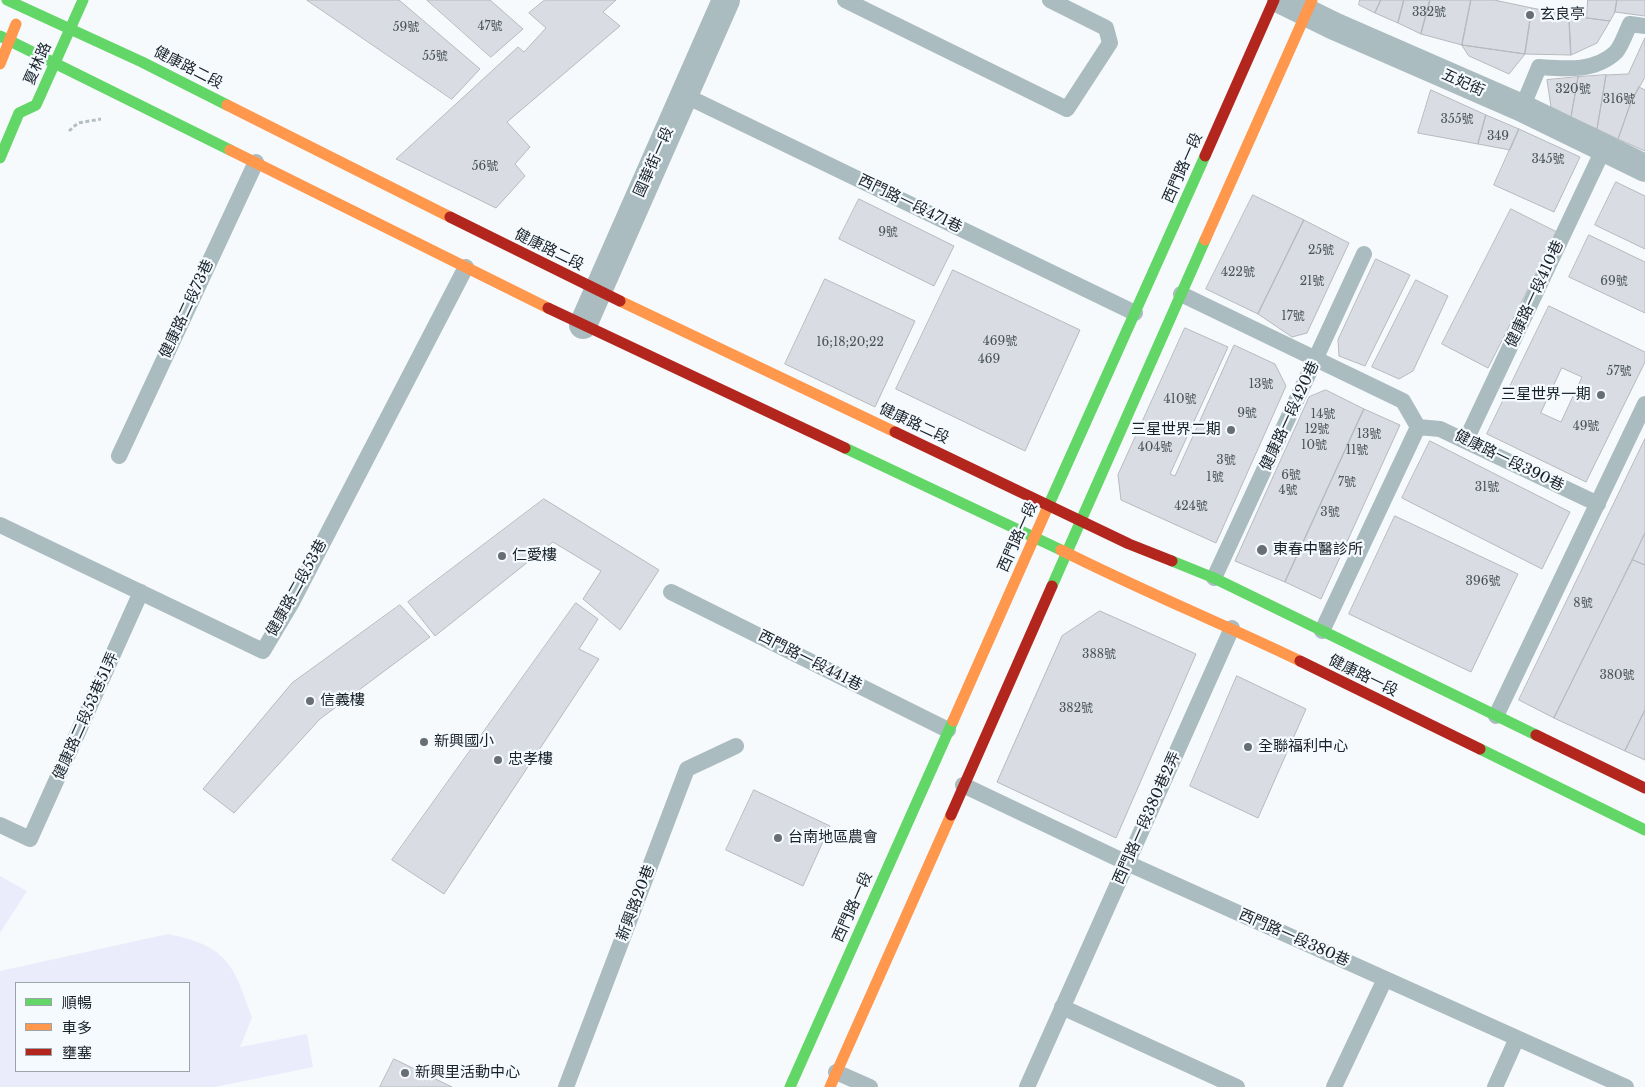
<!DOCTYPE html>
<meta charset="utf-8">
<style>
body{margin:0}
#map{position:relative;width:1645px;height:1087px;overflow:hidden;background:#f7fafc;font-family:"Libre Baskerville","Noto Sans TC",serif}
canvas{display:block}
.legend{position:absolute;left:15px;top:982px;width:175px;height:90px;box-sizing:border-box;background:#f5fafe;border:1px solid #9da4a9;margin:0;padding:6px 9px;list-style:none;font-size:15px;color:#19232a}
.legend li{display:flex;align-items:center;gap:10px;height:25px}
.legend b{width:25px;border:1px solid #9da4a9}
</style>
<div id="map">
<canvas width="1645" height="1087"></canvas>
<ul class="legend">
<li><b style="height:6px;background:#63d668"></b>順暢</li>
<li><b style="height:6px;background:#ff974d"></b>車多</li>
<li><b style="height:6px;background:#b3261e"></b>壅塞</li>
</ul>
</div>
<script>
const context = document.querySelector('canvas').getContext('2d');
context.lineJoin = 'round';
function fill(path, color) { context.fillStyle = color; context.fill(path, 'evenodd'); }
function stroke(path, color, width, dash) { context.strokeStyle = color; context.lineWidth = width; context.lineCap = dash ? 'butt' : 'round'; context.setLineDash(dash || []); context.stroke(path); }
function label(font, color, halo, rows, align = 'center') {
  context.font = font + ' "Libre Baskerville","Noto Sans TC",serif'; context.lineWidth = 4.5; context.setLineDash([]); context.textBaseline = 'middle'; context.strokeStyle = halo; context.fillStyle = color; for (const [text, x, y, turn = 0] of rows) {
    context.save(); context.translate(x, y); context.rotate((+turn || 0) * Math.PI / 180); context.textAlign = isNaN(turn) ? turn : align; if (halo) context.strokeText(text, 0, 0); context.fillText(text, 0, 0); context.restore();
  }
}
const green = new Path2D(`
 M 0,876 L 27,891 L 0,933 Z
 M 168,934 C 227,946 234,964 252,1018 L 240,1047 L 307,1034 L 313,1067 L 215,1087 L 0,1087 L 0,971 ZM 16,983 L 189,983 L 189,1071 L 16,1071 Z`);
const building = new Path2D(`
 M 307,0 L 399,0 L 480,69 L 452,99 Z
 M 427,0 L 490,0 L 523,29 L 491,57 Z
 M 545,0 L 616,0 L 603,12 L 620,26 L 507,122 L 530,147 L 515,164 L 525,176 L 496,208 L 396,159 L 518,47 L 524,52 L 546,28 L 529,13 Z
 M 1360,0 L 1381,0 L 1375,13 L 1359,5 Z
 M 1381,0 L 1404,0 L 1398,23 L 1375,13 Z
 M 1404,0 L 1430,0 L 1421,34 L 1398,23 Z
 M 1430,0 L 1471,0 L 1462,45 L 1421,34 Z
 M 1471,0 L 1494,0 L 1532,8 L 1525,54 L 1462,45 Z
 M 1588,0 L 1617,0 L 1615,12 L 1610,21 L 1587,18 Z
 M 1617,0 L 1645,0 L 1645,16 L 1615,12 Z
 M 1532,8 L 1569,15 L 1571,55 L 1525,54 Z
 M 1569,15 L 1587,18 L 1610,21 L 1597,43 L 1571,55 Z
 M 1645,38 L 1645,77 L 1631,102 L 1618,139 L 1597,129 L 1606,75 L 1628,74 Z
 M 1462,45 L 1525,54 L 1509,74 L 1469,56 Z
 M 1606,75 L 1597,129 L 1571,117 L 1578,77 Z
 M 1578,77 L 1571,117 L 1551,107 L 1547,80 Z
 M 1639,87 L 1645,90 L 1645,151 L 1618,139 L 1631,102 Z
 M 1431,90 L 1486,115 L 1478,144 L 1418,133 Z
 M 1486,115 L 1519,129 L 1510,150 L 1478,144 Z
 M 1519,129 L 1580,157 L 1554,212 L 1494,185 Z
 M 1616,182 L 1645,196 L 1645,249 L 1595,225 Z
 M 1253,195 L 1304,220 L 1258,314 L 1206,289 Z
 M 859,199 L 954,246 L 934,286 L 839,239 Z
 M 1511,209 L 1557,232 L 1488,368 L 1442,344 Z
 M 1304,220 L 1349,243 L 1307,333 L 1292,337 L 1258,314 Z
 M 1589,235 L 1645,262 L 1645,313 L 1569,277 Z
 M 1376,259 L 1410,275 L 1365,366 L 1339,356 L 1338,340 Z
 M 953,270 L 1080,330 L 1025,451 L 896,389 Z
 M 825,279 L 915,321 L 875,407 L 785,364 Z
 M 1416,280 L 1448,296 L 1413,371 L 1399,379 L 1372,367 Z
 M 1549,306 L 1645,352 L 1645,362 L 1586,482 L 1487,434 ZM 1562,368 L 1582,377 L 1561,422 L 1541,413 Z
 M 1185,328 L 1228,347 L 1170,474 L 1175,476 L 1234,345 L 1275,364 L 1286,386 L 1216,543 L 1121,500 L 1118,475 Z
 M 1326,390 L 1364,409 L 1285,582 L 1235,561 L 1309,397 Z
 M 1364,409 L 1400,425 L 1321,599 L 1285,582 Z
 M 1645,439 L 1645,533 L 1554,718 L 1519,700 Z
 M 1430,441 L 1570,512 L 1542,569 L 1402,498 Z
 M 544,499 L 659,570 L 620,630 L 583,599 L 601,571 L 553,542 L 435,636 L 408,602 Z
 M 1395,516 L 1518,574 L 1471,672 L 1349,614 Z
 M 1645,533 L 1645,565 L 1633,560 Z
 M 1633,560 L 1645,565 L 1645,710 L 1625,751 L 1554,718 Z
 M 576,603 L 598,619 L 579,649 L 599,659 L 444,894 L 392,860 Z
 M 400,605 L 430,637 L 320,719 L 234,813 L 203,789 L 292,683 Z
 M 1100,611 L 1196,654 L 1116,838 L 997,782 L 1062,636 Z
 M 1237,676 L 1306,709 L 1258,818 L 1190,786 Z
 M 1645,710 L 1645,760 L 1625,751 Z
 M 754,790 L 830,826 L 803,886 L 726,850 Z
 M 394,1059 L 452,1087 L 380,1087 Z`);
const path = new Path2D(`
 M 69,131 L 78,123 L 101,119`);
const lane = new Path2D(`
 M 845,0 L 1067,109 L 1110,43 L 1106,28 L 1050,0
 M 684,95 L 1135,313
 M 1522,108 L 1539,67 C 1566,69 1595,72 1616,52 C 1622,45 1626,32 1630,24 L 1645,26
 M 1181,294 L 1403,401 L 1418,427
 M 1418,427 L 1440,429 L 1598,504
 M 1466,440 L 1604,148
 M 119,456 L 256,162
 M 0,525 L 263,651 L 291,604 L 466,267
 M 1214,578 L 1364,254
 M 671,592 L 948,730
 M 1322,631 L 1418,427
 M 1496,716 L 1645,404
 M 963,785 L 1127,863 L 1626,1087
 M 0,825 L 30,839 L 141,592
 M 1062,1007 L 1237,1087
 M 836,1072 L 870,1087
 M 566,1087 L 687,769 L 736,746
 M 1027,1087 L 1232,628
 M 1334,1087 L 1385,979
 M 1495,1087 L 1517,1038`);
const street = new Path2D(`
 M 1281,0 L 1334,26 L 1522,108 L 1645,168
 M 583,325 L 726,0`);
const fast = new Path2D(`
 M 7,0 L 142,62 L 227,105
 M 0,36 L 230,150
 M 0,158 L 19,113 L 36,105 L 83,0
 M 845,448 L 1061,550
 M 1046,511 L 1205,156
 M 1172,561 L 1214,578 L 1536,735
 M 1052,586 L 1205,240
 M 1480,749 L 1645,830
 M 790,1087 L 953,721`);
const slow = new Path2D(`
 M 0,64 L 16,24
 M 227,105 L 450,217
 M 230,150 L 548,308
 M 1205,240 L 1312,0
 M 620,301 L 895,432
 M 1061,550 C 1140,590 1221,623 1300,661
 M 953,721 L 1046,511
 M 830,1087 L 951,815`);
const jam = new Path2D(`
 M 1205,156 L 1274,0
 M 450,217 L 620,301
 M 548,308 L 845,448
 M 895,432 L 1129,544 L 1172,561
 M 1300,661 L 1480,749
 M 1536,735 L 1645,788
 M 951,815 L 1052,586`);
const markers = [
 [1530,15,5,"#676e74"],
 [1601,395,5,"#676e74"],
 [1231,430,5,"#676e74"],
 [1262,550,6,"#676e74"],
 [502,556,5,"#676e74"],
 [310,701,5,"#676e74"],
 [424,742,5,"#676e74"],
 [1248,747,5,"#676e74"],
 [498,760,5,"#676e74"],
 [778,838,5,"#676e74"],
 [405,1073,5,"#676e74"]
];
const numberNames = [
 ["332號",1429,13],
 ["47號",490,27],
 ["59號",406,28],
 ["55號",435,57],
 ["320號",1573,90],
 ["316號",1619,100],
 ["355號",1457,120],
 ["349",1498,137],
 ["345號",1548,160],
 ["56號",485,167],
 ["9號",888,233],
 ["25號",1321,251],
 ["422號",1238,273],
 ["21號",1312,282],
 ["69號",1614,282],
 ["17號",1293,317],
 ["469號",1000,342],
 ["16;18;20;22",850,343],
 ["469",989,360],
 ["57號",1619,372],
 ["13號",1261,385],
 ["410號",1180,400],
 ["9號",1247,414],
 ["14號",1323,415],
 ["49號",1586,427],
 ["12號",1317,430],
 ["13號",1369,435],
 ["10號",1314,446],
 ["404號",1155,448],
 ["11號",1357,451],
 ["3號",1226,461],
 ["6號",1291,476],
 ["1號",1215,478],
 ["7號",1347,483],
 ["31號",1487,488],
 ["4號",1288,491],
 ["424號",1191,507],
 ["3號",1330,513],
 ["396號",1483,582],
 ["8號",1583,604],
 ["388號",1099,655],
 ["380號",1617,676],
 ["382號",1076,709]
];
const poiNames = [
 ["玄良亭",1540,15],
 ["三星世界一期",1591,395,"right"],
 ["三星世界二期",1221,430,"right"],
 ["東春中醫診所",1273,550],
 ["仁愛樓",512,556],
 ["信義樓",320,701],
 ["新興國小",434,742],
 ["全聯福利中心",1258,747],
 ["忠孝樓",508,760],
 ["台南地區農會",788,838],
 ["新興里活動中心",415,1073]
];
const streetNames = [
 ["夏林路",38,64,-66],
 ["健康路二段",188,68,27],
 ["五妃街",1463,83,24],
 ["國華街一段",654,162,-66],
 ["西門路一段",1183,168,-66],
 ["西門路一段471巷",910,204,26],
 ["健康路二段",549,250,26],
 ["健康路一段410巷",1535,294,-65],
 ["健康路二段73巷",187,309,-65],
 ["健康路一段420巷",1290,416,-65],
 ["健康路二段",914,424,25],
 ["健康路一段390巷",1509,461,26],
 ["西門路一段",1018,537,-66],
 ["健康路二段53巷",297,588,-61],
 ["西門路一段441巷",810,661,27],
 ["健康路一段",1363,676,26],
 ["健康路二段53巷51弄",86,716,-66],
 ["西門路一段380巷2弄",1147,818,-66],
 ["新興路20巷",636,903,-69],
 ["西門路一段",853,907,-66],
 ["西門路一段380巷",1294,938,24]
];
fill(green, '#eaecfb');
fill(building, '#d9dde3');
stroke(building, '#b6b9be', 1);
stroke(path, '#b5bec2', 3, [4, 2.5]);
stroke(lane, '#aabcc0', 16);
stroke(street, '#aabcc0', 28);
stroke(fast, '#63d668', 11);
stroke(slow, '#ff974d', 11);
stroke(jam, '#b3261e', 11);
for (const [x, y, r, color] of markers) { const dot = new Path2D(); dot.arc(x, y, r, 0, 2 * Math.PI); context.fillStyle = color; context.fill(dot); stroke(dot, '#f5fafe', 2); }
label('12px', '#495258', null, numberNames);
label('15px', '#19232a', '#f5fafe', poiNames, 'left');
label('15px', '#19232a', '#f5fafe', streetNames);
</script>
